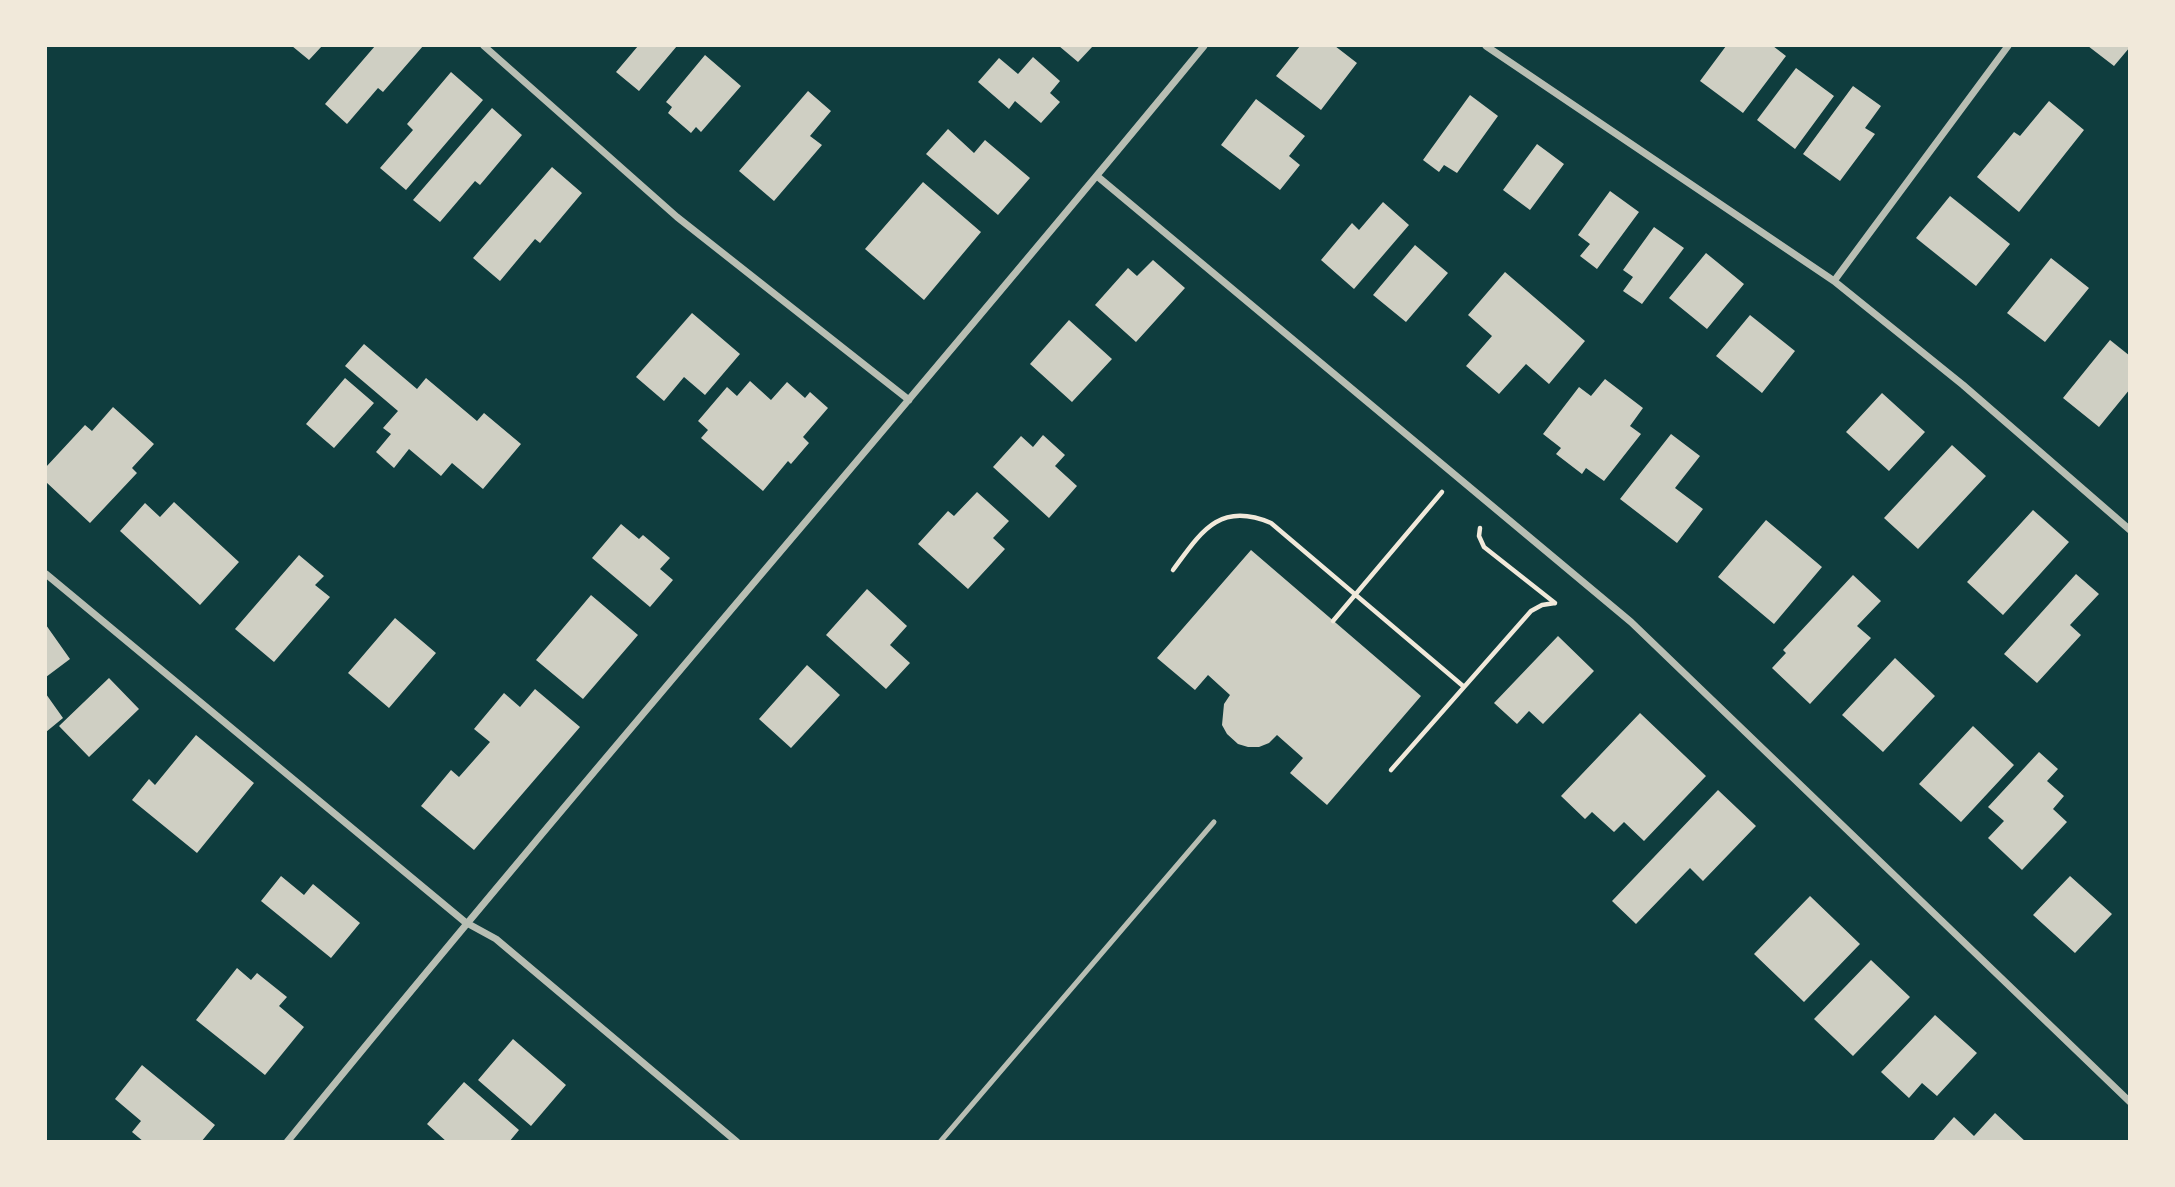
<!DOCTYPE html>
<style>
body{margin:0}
#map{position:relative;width:2175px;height:1187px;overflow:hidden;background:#0f3d3e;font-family:Helvetica,sans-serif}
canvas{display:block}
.frame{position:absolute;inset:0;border:47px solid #f1e9da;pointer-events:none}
</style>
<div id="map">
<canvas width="2175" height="1187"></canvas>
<div class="frame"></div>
</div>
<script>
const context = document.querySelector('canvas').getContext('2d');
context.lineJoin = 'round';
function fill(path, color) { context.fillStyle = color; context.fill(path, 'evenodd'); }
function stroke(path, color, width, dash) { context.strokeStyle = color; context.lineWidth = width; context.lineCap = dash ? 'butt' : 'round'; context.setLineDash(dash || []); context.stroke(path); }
const building = new Path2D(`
 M 292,46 L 322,46 L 309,60 Z
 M 375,46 L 423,46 L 383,92 L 378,88 L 347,124 L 325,104 Z
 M 638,46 L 677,46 L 639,91 L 616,72 Z
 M 1059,46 L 1093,46 L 1078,62 Z
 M 1300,46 L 1335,46 L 1357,63 L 1321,110 L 1276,76 Z
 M 1726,46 L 1773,46 L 1786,56 L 1743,113 L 1700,81 Z
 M 2088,46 L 2130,46 L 2130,47 L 2114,66 Z
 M 705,55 L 741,86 L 701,132 L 696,127 L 691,133 L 668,113 L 672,107 L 666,102 Z
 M 1033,57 L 1060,81 L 1050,93 L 1060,102 L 1041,123 L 1015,101 L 1009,109 L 978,82 L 999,58 L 1018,74 Z
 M 1796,68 L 1834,96 L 1795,149 L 1757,120 Z
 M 451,72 L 483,100 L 406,190 L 380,168 L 413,130 L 407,124 Z
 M 1853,86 L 1881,106 L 1865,128 L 1875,134 L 1840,181 L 1803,154 Z
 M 808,91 L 831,111 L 810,136 L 822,145 L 774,201 L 739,171 Z
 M 1470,95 L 1498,116 L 1457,173 L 1444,165 L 1439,172 L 1423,160 Z
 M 1256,99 L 1305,136 L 1289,156 L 1300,165 L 1280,190 L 1221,145 Z
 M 2049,101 L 2084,130 L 2019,212 L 1977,177 L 2014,132 L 2020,136 Z
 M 492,108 L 522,135 L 480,185 L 475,181 L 440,222 L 413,200 Z
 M 948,129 L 974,153 L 985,140 L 1030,178 L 998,215 L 926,154 Z
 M 1537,144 L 1564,164 L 1530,210 L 1503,190 Z
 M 552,167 L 582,193 L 540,243 L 535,239 L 500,281 L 473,258 Z
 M 923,182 L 981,232 L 924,300 L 865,249 Z
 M 1610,191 L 1639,212 L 1597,269 L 1580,256 L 1590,244 L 1578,235 Z
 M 1950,196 L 2010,244 L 1976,286 L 1916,238 Z
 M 1383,202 L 1409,225 L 1354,289 L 1321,260 L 1352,223 L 1359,230 Z
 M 1654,227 L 1684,248 L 1642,304 L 1623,291 L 1633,277 L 1623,270 Z
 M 1415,245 L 1448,273 L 1406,322 L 1373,295 Z
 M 1706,253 L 1744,284 L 1707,329 L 1669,298 Z
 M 2051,258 L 2089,288 L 2045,342 L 2007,313 Z
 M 1153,260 L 1185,288 L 1136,342 L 1095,305 L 1128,268 L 1137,276 Z
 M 1505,272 L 1585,341 L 1549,384 L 1526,364 L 1499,394 L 1466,366 L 1492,336 L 1468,315 Z
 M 692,313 L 740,354 L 705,395 L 684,377 L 664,401 L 636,377 Z
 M 1750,315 L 1795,351 L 1762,393 L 1716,356 Z
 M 1069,320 L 1112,359 L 1072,402 L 1030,364 Z
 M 2110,340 L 2130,356 L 2130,389 L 2099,427 L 2063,398 Z
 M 364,344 L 417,389 L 426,378 L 477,421 L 484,413 L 521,444 L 483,489 L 452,463 L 441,476 L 409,449 L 394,468 L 376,452 L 391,434 L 383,428 L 398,411 L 345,366 Z
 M 345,378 L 374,403 L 334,448 L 306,424 Z
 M 1605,379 L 1643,408 L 1630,426 L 1641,434 L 1604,481 L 1586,468 L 1582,474 L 1556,454 L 1561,448 L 1543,434 L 1579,387 L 1591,396 Z
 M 750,381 L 771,400 L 787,382 L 805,398 L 810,392 L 828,408 L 803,437 L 809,443 L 791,464 L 788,461 L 763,491 L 701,438 L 708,430 L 698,421 L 727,387 L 737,396 Z
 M 1882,393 L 1925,432 L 1889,471 L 1846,432 Z
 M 113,407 L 154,444 L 132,468 L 137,473 L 90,523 L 46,482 L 46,467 L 85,425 L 92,431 Z
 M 1671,434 L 1700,456 L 1675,488 L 1703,509 L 1677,543 L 1620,499 Z
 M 1043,435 L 1065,455 L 1055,466 L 1077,486 L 1049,518 L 993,467 L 1021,436 L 1033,447 Z
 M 1952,445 L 1986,476 L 1918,549 L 1884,518 Z
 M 977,492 L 1009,521 L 993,538 L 1005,549 L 968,589 L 918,544 L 948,511 L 954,516 Z
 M 174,502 L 239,562 L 200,605 L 120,531 L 145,503 L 160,517 Z
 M 2033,510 L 2069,542 L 2003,615 L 1967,582 Z
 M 1766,520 L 1822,567 L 1774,624 L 1718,577 Z
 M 621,524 L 639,539 L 643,535 L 670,558 L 660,569 L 673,580 L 650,607 L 592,558 Z
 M 1251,550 L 1421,696 L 1327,805 L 1290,773 L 1303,758 L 1277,735 L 1269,743 L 1259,747 L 1248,747 L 1238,744 L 1227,734 L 1222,725 L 1224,704 L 1230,695 L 1208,675 L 1195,690 L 1157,658 Z
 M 299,555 L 324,576 L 315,585 L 330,597 L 274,662 L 235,629 Z
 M 2076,574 L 2099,594 L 2070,625 L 2081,635 L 2037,683 L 2004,654 Z
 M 1853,575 L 1881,601 L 1857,626 L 1871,638 L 1810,704 L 1772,668 L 1786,653 L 1783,650 Z
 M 867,589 L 907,626 L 890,645 L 910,663 L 886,689 L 826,635 Z
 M 591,595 L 638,635 L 583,699 L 536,660 Z
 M 395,618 L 436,653 L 389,708 L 348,673 Z
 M 46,625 L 70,659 L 46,677 Z
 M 1558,636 L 1594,671 L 1543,724 L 1529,711 L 1517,724 L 1494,703 Z
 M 1895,658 L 1935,696 L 1883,752 L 1842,715 Z
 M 807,665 L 840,695 L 791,748 L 759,719 Z
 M 109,678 L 139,709 L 89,757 L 59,726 Z
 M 535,689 L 580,727 L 474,850 L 421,806 L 451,770 L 459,777 L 490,742 L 474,729 L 504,693 L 520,707 Z
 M 46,694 L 63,718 L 46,732 Z
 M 1640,713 L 1706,776 L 1644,841 L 1624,822 L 1614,832 L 1592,812 L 1585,819 L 1561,796 Z
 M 1973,726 L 2014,765 L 1961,822 L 1919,784 Z
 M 196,735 L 254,783 L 197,853 L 132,800 L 149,779 L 155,785 Z
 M 2039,752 L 2058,769 L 2047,781 L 2064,796 L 2053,809 L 2067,822 L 2022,870 L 1988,838 L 2004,821 L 1988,807 Z
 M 1718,790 L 1756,826 L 1703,881 L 1690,868 L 1636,924 L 1612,901 Z
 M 281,876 L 304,895 L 313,884 L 360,923 L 331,958 L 261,901 Z
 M 2070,876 L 2112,914 L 2075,953 L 2033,915 Z
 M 1810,896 L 1860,944 L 1804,1002 L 1754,954 Z
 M 1871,960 L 1910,997 L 1853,1056 L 1814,1019 Z
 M 237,968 L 251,980 L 257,973 L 287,997 L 279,1006 L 304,1027 L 265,1075 L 196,1020 Z
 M 1935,1015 L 1977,1053 L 1937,1096 L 1922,1083 L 1909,1098 L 1881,1072 Z
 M 513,1039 L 566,1085 L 531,1126 L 478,1080 Z
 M 142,1065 L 215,1125 L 201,1142 L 144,1142 L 132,1132 L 141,1121 L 115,1099 Z
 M 464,1082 L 519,1130 L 509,1142 L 447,1142 L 427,1124 Z
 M 1995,1113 L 2026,1142 L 1932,1142 L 1954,1117 L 1974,1136 Z`);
const path = new Path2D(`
 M 1480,528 L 1479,536 L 1484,547 L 1555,603
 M 1173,570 C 1201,532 1219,501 1271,523 L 1463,686
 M 1333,621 L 1442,492
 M 1391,770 L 1531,611 L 1542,605 L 1555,603`);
const service = new Path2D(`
 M 940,1142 L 1214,822`);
const minor = new Path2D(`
 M 484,46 L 677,217 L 909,400
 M 1486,46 L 1834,281 L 1963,385 L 2130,530
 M 1097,176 L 1631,622 L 2130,1102
 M 1834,281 L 2008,46
 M 46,574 L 465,922 L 496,939 L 737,1142
 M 287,1142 C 588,772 902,414 1204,46`);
fill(building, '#cfcfc3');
stroke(path, '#f1e9da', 4.5);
stroke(service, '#b8beb3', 5);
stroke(minor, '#b8beb3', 7);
</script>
